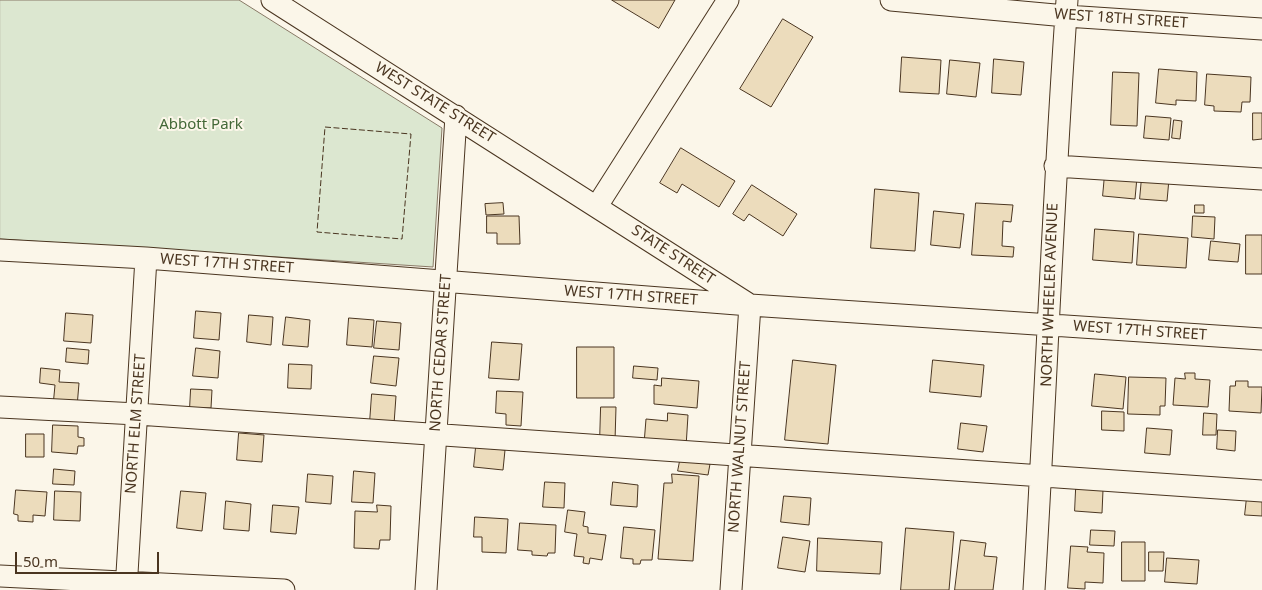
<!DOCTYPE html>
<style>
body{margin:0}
#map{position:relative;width:1262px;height:590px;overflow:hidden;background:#fbf6e9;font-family:"Noto Sans",sans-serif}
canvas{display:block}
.scale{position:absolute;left:15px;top:552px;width:144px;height:22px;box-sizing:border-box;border:2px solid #4a3520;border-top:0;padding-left:6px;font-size:15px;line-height:18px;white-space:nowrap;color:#4a3520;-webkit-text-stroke:4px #fbf6e9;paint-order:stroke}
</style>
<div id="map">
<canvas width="1262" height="590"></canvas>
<div class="scale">50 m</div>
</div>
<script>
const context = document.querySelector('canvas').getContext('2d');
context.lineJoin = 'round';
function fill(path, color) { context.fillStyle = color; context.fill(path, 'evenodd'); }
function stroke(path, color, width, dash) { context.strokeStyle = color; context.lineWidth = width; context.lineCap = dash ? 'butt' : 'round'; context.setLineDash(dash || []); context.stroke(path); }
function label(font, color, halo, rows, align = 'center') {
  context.font = font + ' "Noto Sans",sans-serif'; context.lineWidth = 4; context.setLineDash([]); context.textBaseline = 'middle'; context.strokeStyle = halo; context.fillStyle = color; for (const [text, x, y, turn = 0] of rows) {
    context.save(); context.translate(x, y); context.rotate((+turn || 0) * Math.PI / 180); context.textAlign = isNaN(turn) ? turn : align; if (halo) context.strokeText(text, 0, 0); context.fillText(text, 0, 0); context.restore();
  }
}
const green = new Path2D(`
 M 0,0 L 239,0 L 442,128 L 433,267 L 0,239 Z`);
const building = new Path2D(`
 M 612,0 L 675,0 L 659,28 Z
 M 783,19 L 813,37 L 771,107 L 740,89 Z
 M 902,57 L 941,60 L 939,94 L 900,92 Z
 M 994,59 L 1024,62 L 1021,95 L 992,93 Z
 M 950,60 L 980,63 L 976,97 L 947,94 Z
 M 1159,69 L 1197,72 L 1196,101 L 1176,100 L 1176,105 L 1156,103 Z
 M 1113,72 L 1139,73 L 1137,126 L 1111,125 Z
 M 1207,74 L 1251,77 L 1250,102 L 1242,102 L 1241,112 L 1214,111 L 1214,106 L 1205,105 Z
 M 1253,113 L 1262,113 L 1262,139 L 1253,140 Z
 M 1146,116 L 1171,118 L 1169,140 L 1144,138 Z
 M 1174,120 L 1182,121 L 1180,139 L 1172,138 Z
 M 681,148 L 735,181 L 719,207 L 682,184 L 677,193 L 660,183 Z
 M 1105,174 L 1137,177 L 1135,199 L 1103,196 Z
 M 1142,177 L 1169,179 L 1167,201 L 1140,199 Z
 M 752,185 L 797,214 L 783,236 L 749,214 L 744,221 L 733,214 Z
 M 875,189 L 919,193 L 915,251 L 871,248 Z
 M 503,203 L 504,214 L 486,215 L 485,204 Z
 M 976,203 L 1013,205 L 1011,222 L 1003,221 L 1002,246 L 1014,247 L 1013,257 L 972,255 Z
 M 1195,205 L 1204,205 L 1204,213 L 1195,213 Z
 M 934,211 L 964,214 L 960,248 L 931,245 Z
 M 487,216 L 519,216 L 520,244 L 497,244 L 497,233 L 487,233 Z
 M 1193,216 L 1215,217 L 1214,239 L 1192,237 Z
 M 1095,229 L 1134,232 L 1132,263 L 1093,260 Z
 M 1139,234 L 1188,238 L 1186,268 L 1137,265 Z
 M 1246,235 L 1262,235 L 1262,274 L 1246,274 Z
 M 1211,241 L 1240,244 L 1238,262 L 1209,260 Z
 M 196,311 L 221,313 L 219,340 L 194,338 Z
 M 66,313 L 93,315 L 91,343 L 64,341 Z
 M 249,315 L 273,317 L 271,345 L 247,342 Z
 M 286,317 L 310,320 L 308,347 L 283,345 Z
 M 349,318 L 374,320 L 372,347 L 347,345 Z
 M 377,321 L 401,323 L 399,350 L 374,348 Z
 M 492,342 L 522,344 L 519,380 L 489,378 Z
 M 577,347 L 614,347 L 614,398 L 577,398 Z
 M 67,348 L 89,350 L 88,364 L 66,362 Z
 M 196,348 L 220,351 L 218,378 L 193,376 Z
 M 374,356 L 399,358 L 396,386 L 371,383 Z
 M 793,360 L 836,365 L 828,444 L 785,440 Z
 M 933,360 L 984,365 L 981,397 L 930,392 Z
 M 289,364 L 312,365 L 311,389 L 288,388 Z
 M 634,366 L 658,368 L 657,380 L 633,378 Z
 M 41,368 L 60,370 L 59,382 L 79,383 L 77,407 L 53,406 L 55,385 L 40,383 Z
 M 1185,373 L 1195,373 L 1195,379 L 1210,380 L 1208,407 L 1173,405 L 1175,378 L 1185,379 Z
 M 1095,374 L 1126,377 L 1123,409 L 1092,406 Z
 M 1129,377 L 1166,378 L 1165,406 L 1160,406 L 1160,415 L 1128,414 Z
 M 662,378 L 699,381 L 697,408 L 654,404 L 654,385 L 661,386 Z
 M 1236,381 L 1248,381 L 1248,387 L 1262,387 L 1261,413 L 1229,411 L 1230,386 L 1235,386 Z
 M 191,389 L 212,390 L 211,408 L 190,408 Z
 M 497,391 L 523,392 L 521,426 L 506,425 L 506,414 L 496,413 Z
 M 372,394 L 396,396 L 394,424 L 370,422 Z
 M 601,407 L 616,407 L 615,441 L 600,441 Z
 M 1102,411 L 1124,412 L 1124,431 L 1102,430 Z
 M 668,413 L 688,415 L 686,447 L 644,444 L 646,419 L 667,421 Z
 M 1204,413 L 1217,414 L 1216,435 L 1203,435 Z
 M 961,423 L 987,426 L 983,452 L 958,449 Z
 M 53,425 L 78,426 L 78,437 L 84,438 L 84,446 L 78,446 L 77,454 L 52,452 Z
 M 1147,428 L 1172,430 L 1170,455 L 1145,453 Z
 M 1218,430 L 1236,431 L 1235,451 L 1217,449 Z
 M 239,433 L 264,435 L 262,462 L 237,460 Z
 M 26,434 L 44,434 L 44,457 L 26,457 Z
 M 476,447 L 505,450 L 503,470 L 474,467 Z
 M 680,461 L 710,464 L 708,475 L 678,471 Z
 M 54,469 L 75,471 L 74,485 L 53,484 Z
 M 354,471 L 375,473 L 373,503 L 352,502 Z
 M 308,474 L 333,476 L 331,504 L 306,502 Z
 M 672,474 L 699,476 L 693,561 L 658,559 L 664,483 L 672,483 Z
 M 545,482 L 565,483 L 564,508 L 543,507 Z
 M 613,482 L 638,485 L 637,507 L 611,505 Z
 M 1076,489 L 1103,490 L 1102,513 L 1075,511 Z
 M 16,490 L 47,492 L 45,516 L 33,515 L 33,522 L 18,521 L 18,515 L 14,514 Z
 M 55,491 L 81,492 L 80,521 L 54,520 Z
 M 181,491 L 206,493 L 202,531 L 177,528 Z
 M 784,496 L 811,498 L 809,525 L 781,522 Z
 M 1247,497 L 1262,498 L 1262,516 L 1245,515 Z
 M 226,501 L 251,504 L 249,531 L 224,529 Z
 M 273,505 L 299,507 L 296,534 L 271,532 Z
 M 377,505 L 391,506 L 390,540 L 380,540 L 379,549 L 354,548 L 355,511 L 377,512 Z
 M 568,510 L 585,512 L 583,526 L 588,527 L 588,533 L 606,535 L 602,560 L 590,558 L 589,564 L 583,563 L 584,557 L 574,556 L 577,534 L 565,532 Z
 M 475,517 L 508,519 L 506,553 L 482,552 L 482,537 L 474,537 Z
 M 520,523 L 556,525 L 555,553 L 548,553 L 547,556 L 532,555 L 532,551 L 518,550 Z
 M 624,527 L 655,530 L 652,560 L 641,560 L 640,564 L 633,564 L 633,559 L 621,558 Z
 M 906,528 L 954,532 L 949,590 L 901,590 Z
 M 1091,530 L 1115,531 L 1114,546 L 1090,545 Z
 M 783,537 L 810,541 L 805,572 L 778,568 Z
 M 818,538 L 882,542 L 880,574 L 817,571 Z
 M 961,540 L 986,543 L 984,556 L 997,557 L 993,590 L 955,590 Z
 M 1122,542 L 1145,542 L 1145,581 L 1122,581 Z
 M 1071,546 L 1088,547 L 1087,552 L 1104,553 L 1103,583 L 1085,582 L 1085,589 L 1068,588 Z
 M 1149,552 L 1164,552 L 1163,571 L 1149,571 Z
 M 1167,558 L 1199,560 L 1197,584 L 1165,582 Z`);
const minor = new Path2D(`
 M 272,0 L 747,303
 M 891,0 L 1066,16 L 1262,29
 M 1055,166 L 1262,179
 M 597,206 L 728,0
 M 0,250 L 146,258 L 750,305 L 1262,339
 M 0,407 L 137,414 L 1262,491
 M 0,576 L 284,590
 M 126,590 L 146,258
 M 426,590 L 456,116
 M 731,590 L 750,305
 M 1034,590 C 1046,393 1053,196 1067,0`);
const fence = new Path2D(`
 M 325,127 L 411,134 L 402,239 L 317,232 Z`);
const streetNames = [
 ["WEST 18TH STREET",1121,19,4],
 ["WEST STATE STREET",435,103,32],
 ["STATE STREET",673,255,33],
 ["WEST 17TH STREET",227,264,4],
 ["NORTH WHEELER AVENUE",1050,295,-88],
 ["WEST 17TH STREET",631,296,4],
 ["WEST 17TH STREET",1140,331,4],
 ["NORTH CEDAR STREET",441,353,-86],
 ["NORTH ELM STREET",136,424,-86],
 ["NORTH WALNUT STREET",740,447,-86]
];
const parkNames = [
 ["Abbott Park",201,125]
];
fill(green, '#dce7d0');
stroke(green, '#887966', 1);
fill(building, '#ecdcbc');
stroke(building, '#4a3520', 1);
stroke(minor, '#4a3520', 23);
stroke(minor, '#fbf6e9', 21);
stroke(fence, '#4a3520', 1, [6, 2.5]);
label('15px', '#4a3520', '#fbf6e9', streetNames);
label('15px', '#436837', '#fbf6e9', parkNames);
</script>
